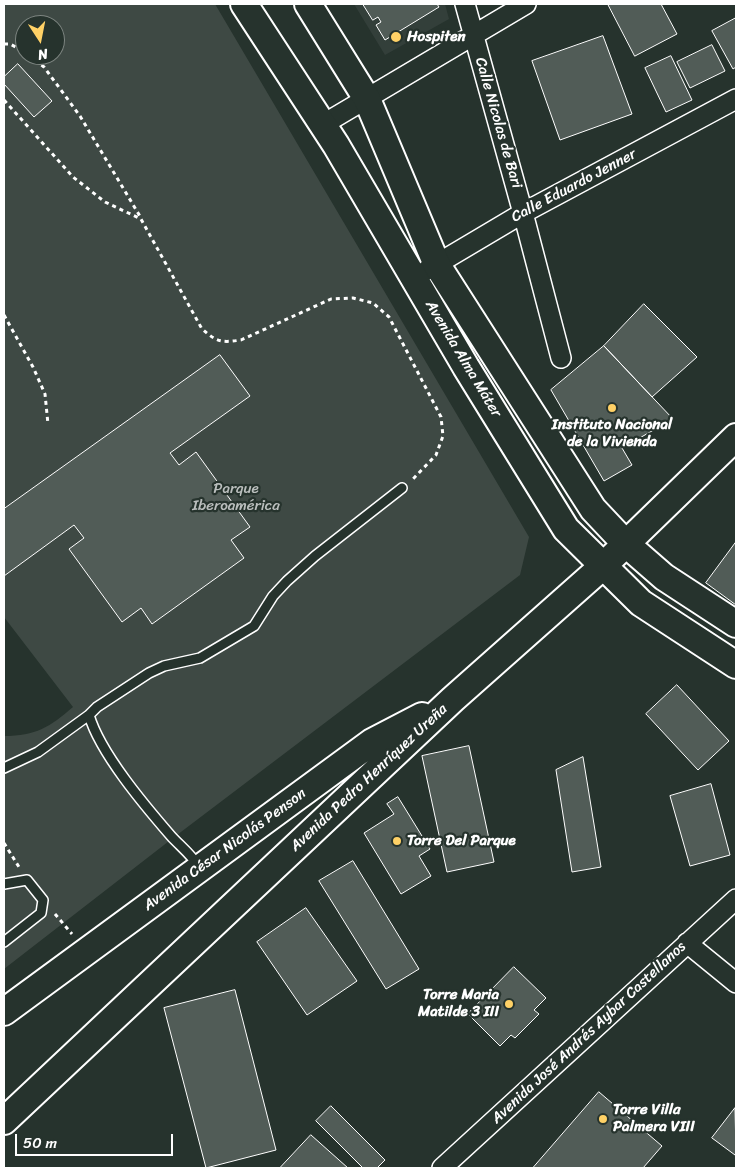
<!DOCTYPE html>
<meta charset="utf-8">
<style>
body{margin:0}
#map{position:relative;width:740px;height:1172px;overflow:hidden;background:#26332d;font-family:Sriracha,sans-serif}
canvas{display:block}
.frame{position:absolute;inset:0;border:5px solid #fff;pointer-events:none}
.north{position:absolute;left:15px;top:15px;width:50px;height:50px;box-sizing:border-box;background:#26332d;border:1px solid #7d8581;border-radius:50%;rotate:169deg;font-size:14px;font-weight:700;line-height:20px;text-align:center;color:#fff}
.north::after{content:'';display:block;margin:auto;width:18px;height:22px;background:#ffd166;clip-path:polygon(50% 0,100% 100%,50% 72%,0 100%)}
.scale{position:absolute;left:15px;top:1134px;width:158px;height:22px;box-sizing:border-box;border:2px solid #fff;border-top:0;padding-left:6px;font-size:15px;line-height:18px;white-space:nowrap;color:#fff;-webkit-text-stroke:4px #26332d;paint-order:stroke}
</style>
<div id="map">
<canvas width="740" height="1172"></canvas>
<div class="frame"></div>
<div class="north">N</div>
<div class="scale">50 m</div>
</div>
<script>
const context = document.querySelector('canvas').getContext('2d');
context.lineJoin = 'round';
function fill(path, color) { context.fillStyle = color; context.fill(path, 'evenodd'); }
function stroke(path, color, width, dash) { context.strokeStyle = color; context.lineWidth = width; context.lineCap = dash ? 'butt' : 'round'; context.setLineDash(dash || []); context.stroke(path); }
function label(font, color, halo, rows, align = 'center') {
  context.font = font + ' Sriracha,sans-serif'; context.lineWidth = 4.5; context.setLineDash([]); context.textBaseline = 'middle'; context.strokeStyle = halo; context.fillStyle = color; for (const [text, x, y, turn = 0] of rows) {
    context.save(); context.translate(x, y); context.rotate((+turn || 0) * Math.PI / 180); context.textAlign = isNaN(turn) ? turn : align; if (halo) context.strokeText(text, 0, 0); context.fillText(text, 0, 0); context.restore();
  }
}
const built = new Path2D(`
 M 354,4 L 445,4 L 449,19 L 385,55 Z`);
const green = new Path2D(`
 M 4,4 L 215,4 L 529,537 L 520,575 L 173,838 L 4,969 L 4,736 C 36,736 50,727 73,707 L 4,617 ZM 25,25 L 55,25 L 55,55 L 25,55 Z`);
const building = new Path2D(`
 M 363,4 L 437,4 L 439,7 L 385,40 L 376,25 L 381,22 L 378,17 L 373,20 Z
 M 608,4 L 661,4 L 677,34 L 635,56 Z
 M 736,18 L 736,67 L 733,69 L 712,31 Z
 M 603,36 L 632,114 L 560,140 L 532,61 Z
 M 712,45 L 725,71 L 690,88 L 677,62 Z
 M 671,56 L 692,100 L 666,112 L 645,68 Z
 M 18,64 L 52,101 L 34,117 L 4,84 L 4,77 Z
 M 644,304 L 697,357 L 652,397 L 604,346 Z
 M 604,346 L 673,419 L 622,448 L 632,465 L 604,481 L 551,390 Z
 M 220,355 L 250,396 L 170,453 L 179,465 L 196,452 L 250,527 L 231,540 L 244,558 L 152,624 L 141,608 L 122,622 L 69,549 L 84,538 L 74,525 L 4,576 L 4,509 Z
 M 736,542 L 736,605 L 706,583 Z
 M 677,685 L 729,741 L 698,770 L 646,714 Z
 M 469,746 L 494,862 L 447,872 L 422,756 Z
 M 583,757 L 601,867 L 572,872 L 556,770 Z
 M 711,784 L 730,855 L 690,866 L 670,796 Z
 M 398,797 L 430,849 L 419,856 L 431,876 L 401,894 L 364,833 L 394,814 L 387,804 Z
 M 353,861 L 419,969 L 386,989 L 319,881 Z
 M 306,908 L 357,981 L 307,1015 L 257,942 Z
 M 514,967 L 546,998 L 534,1010 L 539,1014 L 515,1038 L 511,1035 L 500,1046 L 468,1014 Z
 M 235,990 L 276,1150 L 206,1168 L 164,1008 Z
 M 599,1092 L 662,1146 L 643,1168 L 533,1168 Z
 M 331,1106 L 385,1160 L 377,1168 L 363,1168 L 316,1121 Z
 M 735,1108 L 736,1153 L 735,1155 L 712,1138 Z
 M 311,1135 L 348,1168 L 280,1168 Z`);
const path = new Path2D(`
 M 4,44 L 10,44 L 25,52
 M 29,55 L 44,67 L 80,116 L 141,218
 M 4,100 L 73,177 L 105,202 L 141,219 L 202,329 C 217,342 221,343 241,340 L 331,299 L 353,298 L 373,303 L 389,317 L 441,417 L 443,436 L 436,455 L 413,479
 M 4,315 L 33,367 L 45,394 L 48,424
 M 4,843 L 19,867
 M 55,914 L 72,934`);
const service = new Path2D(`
 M 4,768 L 38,752 L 89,715
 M 199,867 C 191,854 180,846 171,836 C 145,806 100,753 89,715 L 97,707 L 149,673 L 164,666 L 200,658 L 254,626 L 273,596 L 287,581 L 315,556 L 402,488
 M 4,884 L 27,880 L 43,900 L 41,913 L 4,942`);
const minor = new Path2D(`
 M 465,4 L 523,213 L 561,358
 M 322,125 L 526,4
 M 427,270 L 523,213 L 736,99
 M 687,943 L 736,983
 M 442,1168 L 736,899`);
const secondary = new Path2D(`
 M 244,4 L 336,145 L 466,367 L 566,529 L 641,603 L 736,665
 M 308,4 L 367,99 L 437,265 L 593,509 L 625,543 L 664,577 L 736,624
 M 4,1012 L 372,742 L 422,716
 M 4,1121 L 453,699 L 603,566 L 736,437`);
const markers = [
 [396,37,6,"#ffd166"],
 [612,408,5,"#ffd166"],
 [397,841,5,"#ffd166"],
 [509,1004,5,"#ffd166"],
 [603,1119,5,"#ffd166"]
];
const poiNames = [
 ["Hospiten",407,37],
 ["Instituto Nacional",612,425,"center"],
 ["de la Vivienda",612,442,"center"],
 ["Torre Del Parque",407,841],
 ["Torre Maria",499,995,"right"],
 ["Matilde 3 III",499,1012,"right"],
 ["Torre Villa",613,1110],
 ["Palmera VIII",613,1127]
];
const streetNames = [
 ["Calle Nicolas de Bari",498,123,74],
 ["Calle Eduardo Jenner",574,186,-28],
 ["Avenida Alma Máter",463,359,59],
 ["Avenida Pedro Henríquez Ureña",369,778,-43],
 ["Avenida César Nicolás Penson",225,850,-36],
 ["Avenida José Andrés Aybar Castellanos",589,1033,-43]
];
const parkNames = [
 ["Parque",236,489],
 ["Iberoamérica",236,506]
];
fill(built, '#333f3a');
fill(green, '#3e4944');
fill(building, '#515c57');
stroke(building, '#fff', 1);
stroke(service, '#fff', 12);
stroke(minor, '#fff', 22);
stroke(secondary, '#fff', 30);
stroke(path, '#fff', 3, [4, 4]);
stroke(service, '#26332d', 9);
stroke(minor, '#26332d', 19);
stroke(secondary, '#26332d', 26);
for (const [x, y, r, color] of markers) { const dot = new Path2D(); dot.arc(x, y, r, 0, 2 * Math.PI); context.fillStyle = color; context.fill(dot); stroke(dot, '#26332d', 2); }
label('bold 15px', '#fff', '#26332d', poiNames, 'left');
label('15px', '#fff', '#26332d', streetNames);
label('15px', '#bbbfbe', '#26332d', parkNames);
</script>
